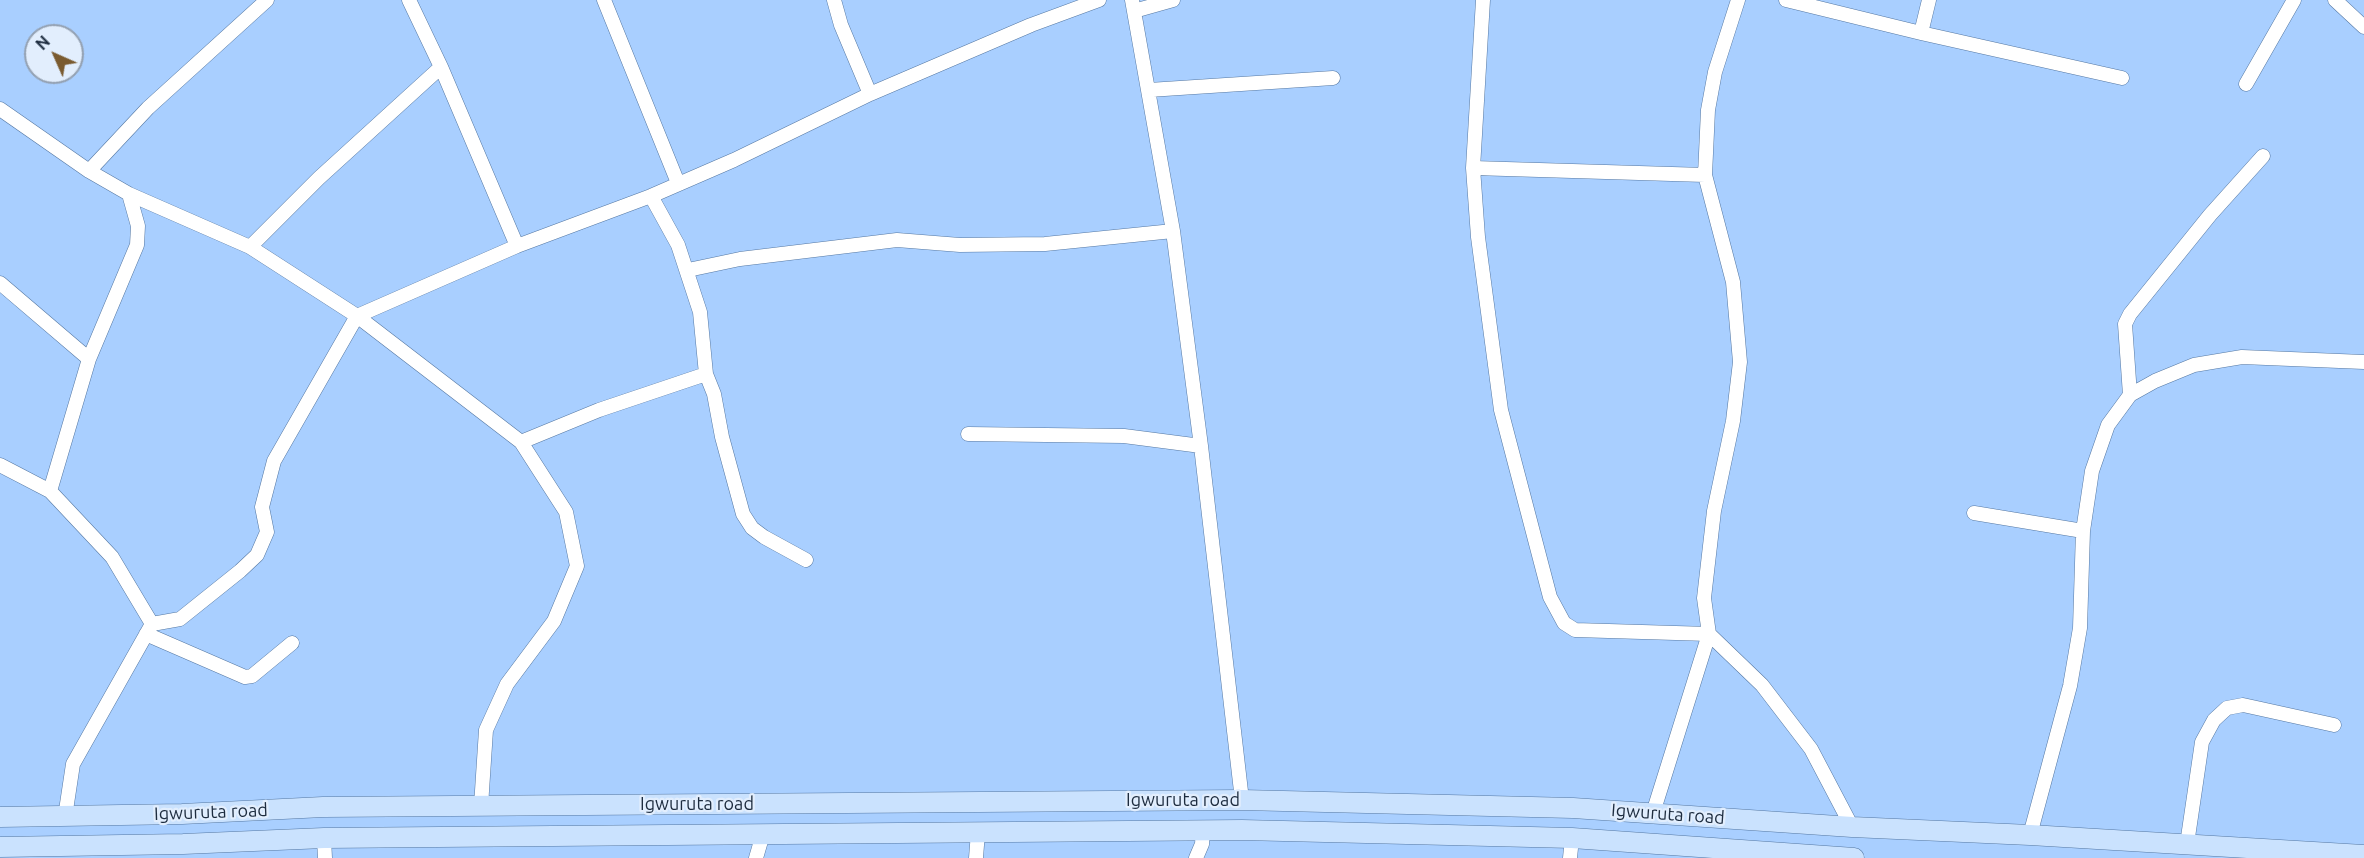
<!DOCTYPE html>
<style>
body{margin:0}
#map{position:relative;width:2364px;height:858px;overflow:hidden;background:#a9cfff;font-family:Ubuntu,sans-serif}
canvas{display:block}
.north{position:absolute;left:24px;top:24px;width:60px;height:60px;box-sizing:border-box;background:#e2eefd;border:2px solid #93a0b1;border-radius:50%;rotate:315deg;font-size:16px;font-weight:700;line-height:24px;text-align:center;color:#1d2c3f}
.north::after{content:'';display:block;margin:auto;width:21px;height:27px;background:#7a5b30;clip-path:polygon(50% 0,100% 100%,50% 72%,0 100%)}
</style>
<div id="map">
<canvas width="2364" height="858"></canvas>
<div class="north">N</div>
</div>
<script>
const context = document.querySelector('canvas').getContext('2d');
context.lineJoin = 'round';
function stroke(path, color, width, dash) { context.strokeStyle = color; context.lineWidth = width; context.lineCap = dash ? 'butt' : 'round'; context.setLineDash(dash || []); context.stroke(path); }
function label(font, color, halo, rows, align = 'center') {
  context.font = font + ' Ubuntu,sans-serif'; context.lineWidth = 4.5; context.setLineDash([]); context.textBaseline = 'middle'; context.strokeStyle = halo; context.fillStyle = color; for (const [text, x, y, turn = 0] of rows) {
    context.save(); context.translate(x, y); context.rotate((+turn || 0) * Math.PI / 180); context.textAlign = isNaN(turn) ? turn : align; if (halo) context.strokeText(text, 0, 0); context.fillText(text, 0, 0); context.restore();
  }
}
const street = new Path2D(`
 M 409,0 L 441,67 L 517,246
 M 604,0 L 678,183
 M 834,0 L 841,25 L 870,94
 M 1132,0 L 1173,231 L 1201,446 L 1242,800
 M 1483,0 L 1473,168 L 1478,237 L 1501,410 L 1550,597 L 1564,623 L 1575,630 L 1709,634 L 1653,813
 M 1738,0 L 1715,72 L 1708,110 L 1705,175 L 1733,282 L 1740,362 L 1733,421 L 1714,511 L 1704,598 L 1709,634 L 1762,685 L 1811,749 L 1852,827
 M 1786,0 L 1921,33 L 2122,78
 M 2335,0 L 2364,27
 M 1134,11 L 1173,0
 M 1921,33 L 1929,0
 M 2246,84 L 2294,0
 M 1149,90 L 1333,78
 M 0,109 L 89,171 L 129,194 L 250,247 L 357,316 L 521,442 L 566,512 L 577,566 L 554,621 L 507,684 L 486,730 L 481,806
 M 1473,168 L 1705,175
 M 89,171 L 148,108 L 267,0
 M 651,196 L 678,245 L 700,312 L 706,374 L 714,394 L 722,437 L 743,514 L 752,528 L 764,537 L 806,560
 M 250,247 L 319,178 L 441,67
 M 688,270 L 740,259 L 897,240 L 960,245 L 1045,244 L 1173,231
 M 0,283 L 89,359
 M 2130,395 L 2125,324 L 2130,314 L 2210,215 L 2263,156
 M 968,434 L 1124,436 L 1201,446
 M 521,442 L 599,410 L 706,374
 M 0,465 L 50,491 L 112,557 L 152,624 L 73,764 L 65,817
 M 50,491 L 89,359 L 137,245 L 138,226 L 129,194
 M 1974,513 L 2083,531
 M 152,624 L 180,619 L 240,571 L 257,555 L 267,532 L 262,507 L 274,461 L 357,316 L 517,246 L 651,196 L 734,160 L 870,94 L 1031,25 L 1099,0
 M 146,634 L 245,677 L 252,676 L 292,643
 M 2030,835 L 2070,686 L 2080,628 L 2083,531 L 2092,471 L 2108,425 L 2130,395 L 2155,381 L 2194,365 L 2242,357 L 2364,362
 M 324,838 L 325,858
 M 2187,844 L 2202,742 L 2214,720 L 2227,708 L 2243,705 L 2334,725
 M 756,858 L 763,834
 M 976,858 L 978,832
 M 1196,858 L 1202,844 L 1203,830
 M 1570,858 L 1572,838`);
const secondary = new Path2D(`
 M 0,817 L 182,814 L 323,807 L 1242,800 L 1573,808 L 1852,827 L 2030,835 L 2364,855
 M 0,847 L 183,844 L 324,838 L 1242,830 L 1572,838 L 1854,858`);
const streetNames = [
 ["Igwuruta road",1183,800],
 ["Igwuruta road",697,804],
 ["Igwuruta road",211,812,-2],
 ["Igwuruta road",1668,814,4]
];
stroke(street, '#5578a3', 15);
stroke(secondary, '#5578a3', 21);
stroke(street, '#fff', 14);
stroke(secondary, '#cae2fe', 20);
label('18px', '#1d2c3f', '#e2eefd', streetNames);
</script>
